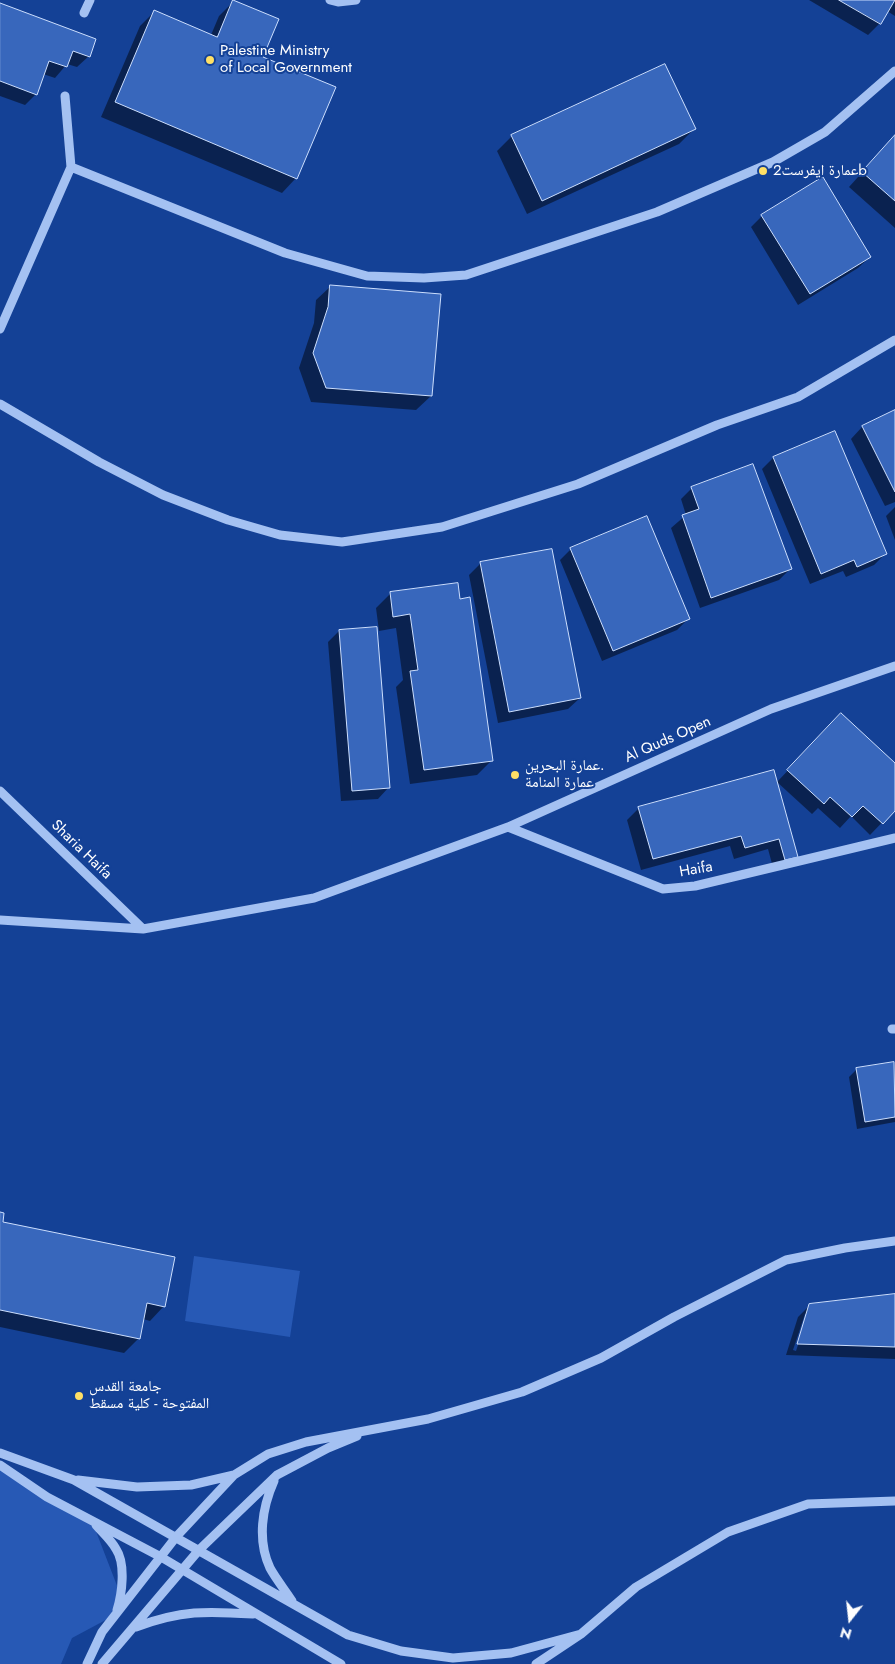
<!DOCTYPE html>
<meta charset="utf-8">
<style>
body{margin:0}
#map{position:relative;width:895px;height:1664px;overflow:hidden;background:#144196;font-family:Jost,sans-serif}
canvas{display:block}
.north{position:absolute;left:825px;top:1594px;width:50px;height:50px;-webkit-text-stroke:4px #144196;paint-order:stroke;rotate:196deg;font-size:14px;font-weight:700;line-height:20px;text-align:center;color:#fff}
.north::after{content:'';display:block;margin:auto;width:18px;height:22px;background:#fff;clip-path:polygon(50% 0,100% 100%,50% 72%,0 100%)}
</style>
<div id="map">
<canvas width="895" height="1664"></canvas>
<div class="north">N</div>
</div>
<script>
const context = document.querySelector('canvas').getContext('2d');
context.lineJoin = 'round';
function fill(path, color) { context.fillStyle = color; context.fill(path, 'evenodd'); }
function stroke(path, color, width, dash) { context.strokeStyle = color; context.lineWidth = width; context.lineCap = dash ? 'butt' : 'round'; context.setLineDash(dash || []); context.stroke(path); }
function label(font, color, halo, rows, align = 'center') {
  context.font = font + ' Jost,"Noto Naskh Arabic",sans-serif'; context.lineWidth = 4; context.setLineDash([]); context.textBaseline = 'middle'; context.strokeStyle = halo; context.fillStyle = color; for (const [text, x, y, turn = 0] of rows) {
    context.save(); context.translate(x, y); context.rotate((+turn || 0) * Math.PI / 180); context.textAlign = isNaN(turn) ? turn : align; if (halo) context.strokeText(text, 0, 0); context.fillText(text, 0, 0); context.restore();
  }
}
const green = new Path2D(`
 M 194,1256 L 300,1271 L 290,1337 L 185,1321 Z
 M 0,1463 L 92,1521 L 121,1596 L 115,1615 L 72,1638 L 61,1664 L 0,1664 Z`);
const shadow = new Path2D(`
 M 809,0 L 895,0 L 895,16 L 887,11 L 880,23 L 868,35 Z
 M 233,2 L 262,58 L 296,178 L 282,193 L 101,117 L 140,26 L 154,12 L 211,35 L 219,16 Z
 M 0,4 L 89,56 L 77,67 L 67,64 L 55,78 L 43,74 L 36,94 L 25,105 L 0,96 Z
 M 694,129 L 679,144 L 527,214 L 497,151 L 512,136 Z
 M 895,136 L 895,228 L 849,187 Z
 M 762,216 L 870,257 L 858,268 L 798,305 L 751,227 Z
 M 331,286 L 431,396 L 416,410 L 311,402 L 299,368 L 314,323 L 316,300 Z
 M 895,411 L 895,502 L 885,506 L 851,439 L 862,427 Z
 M 834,432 L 885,554 L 874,565 L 846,577 L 843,571 L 810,584 L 762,469 L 773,458 Z
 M 692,488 L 790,569 L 779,580 L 700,608 L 671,528 L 686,515 L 681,499 Z
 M 895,507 L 895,540 L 886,516 Z
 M 571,549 L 688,619 L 677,630 L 602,661 L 560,560 Z
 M 480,564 L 580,698 L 568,709 L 498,723 L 469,575 Z
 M 457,584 L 491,761 L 477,775 L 410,784 L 396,687 L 403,680 L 396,628 L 379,631 L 376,608 L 391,593 Z
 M 339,631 L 389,787 L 378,799 L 341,801 L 328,642 Z
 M 830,726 L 895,765 L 895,809 L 870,835 L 851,816 L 840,828 L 818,808 L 812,814 L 777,782 Z
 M 773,772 L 796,857 L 774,871 L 768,849 L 734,859 L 730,846 L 641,870 L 627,820 L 639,808 Z
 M 893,1064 L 895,1122 L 857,1129 L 849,1077 L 856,1070 Z
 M 0,1214 L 1,1223 L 164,1306 L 150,1321 L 143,1319 L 139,1338 L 124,1353 L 0,1327 Z
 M 895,1295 L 895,1359 L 786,1355 L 798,1317 L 810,1305 ZM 805,1314 L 808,1314 L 796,1351 L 793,1350 Z`);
const building = new Path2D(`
 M 233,0 L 279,19 L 263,57 L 336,87 L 297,179 L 115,102 L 154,10 L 217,37 Z
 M 839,0 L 895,0 L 881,24 Z
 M 0,3 L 96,39 L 90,57 L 73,51 L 67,67 L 49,61 L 37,95 L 0,81 Z
 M 665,64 L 696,129 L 542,201 L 511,135 Z
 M 895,135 L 895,201 L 862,172 Z
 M 823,177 L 871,257 L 810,294 L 761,215 Z
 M 330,285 L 441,294 L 432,396 L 326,388 L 313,353 L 328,307 Z
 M 895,410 L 895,492 L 862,426 Z
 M 835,431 L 887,554 L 857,567 L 854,560 L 821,574 L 773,457 Z
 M 753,464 L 792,569 L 711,598 L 682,515 L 699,509 L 691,487 Z
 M 647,516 L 690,619 L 613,651 L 570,548 Z
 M 552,549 L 581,698 L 509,712 L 480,562 Z
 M 458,583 L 460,599 L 470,597 L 493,761 L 424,770 L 410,671 L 418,670 L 410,614 L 393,617 L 390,592 Z
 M 377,627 L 390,788 L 352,791 L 339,630 Z
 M 841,713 L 895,763 L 895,811 L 883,824 L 863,806 L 852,817 L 830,797 L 824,804 L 787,770 Z
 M 774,770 L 798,857 L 785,860 L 779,839 L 745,848 L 741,836 L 653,859 L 638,807 Z
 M 894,1062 L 895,1117 L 865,1122 L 856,1068 Z
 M 0,1212 L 4,1213 L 3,1222 L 175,1257 L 165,1307 L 147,1303 L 140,1339 L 0,1310 Z
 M 895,1294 L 895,1347 L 797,1344 L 809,1304 Z`);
const minor = new Path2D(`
 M 330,0 L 338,2 L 356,0
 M 84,13 L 90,0
 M 71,167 L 285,253 L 367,276 L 424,278 L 466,275 L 657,212 L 773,162 L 825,132 L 895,71
 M 0,329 L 71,167 L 65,96
 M 0,404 L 99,462 L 163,495 L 228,520 L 280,535 L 342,542 L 442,527 L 578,484 L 717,425 L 798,397 L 895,340
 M 0,791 L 143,929
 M 508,827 L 663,889 L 695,886 L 895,838
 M 0,920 L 143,929 L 314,898 L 508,827 L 771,709 L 895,666
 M 892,1029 L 895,1029
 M 0,1453 L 74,1480 L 348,1635 L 401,1651 L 453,1658 L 511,1653 L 581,1634
 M 0,1465 L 47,1497 L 161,1557 L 341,1664
 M 78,1480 L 137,1487 L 191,1485 L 234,1475
 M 274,1481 C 262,1508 257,1540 270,1568 C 276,1579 285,1590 292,1601
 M 96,1525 C 102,1532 111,1540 116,1549 C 126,1564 122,1594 117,1610
 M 136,1627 C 181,1610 207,1611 253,1614
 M 87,1664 L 102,1632 L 176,1537 L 234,1475 L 268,1454 L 306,1442 L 428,1419 L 522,1392 L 601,1358 L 674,1317 L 786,1260 L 845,1248 L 895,1241
 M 102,1664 L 199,1550 L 277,1475 L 328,1448 L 357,1436
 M 536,1664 L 581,1634 L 636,1587 L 728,1532 L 808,1504 L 895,1501`);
const markers = [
 [210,60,5,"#ffe066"],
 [763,171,5,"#ffe066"],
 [515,775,5,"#ffe066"],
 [79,1396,5,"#ffe066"]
];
const poiNames = [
 ["Palestine Ministry",220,51],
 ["of Local Government",220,68],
 ["عمارة ايفرست2b",773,171],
 ["عمارة البحرين.",525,766],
 ["عمارة المنامة",525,783],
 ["جامعة القدس",89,1387],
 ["المفتوحة - كلية مسقط",89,1404]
];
const streetNames = [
 ["Al Quds Open",668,740,-24],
 ["Sharia Haifa",81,850,44],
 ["Haifa",696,870,-10]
];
fill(green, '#2759b5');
fill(shadow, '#0007');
fill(building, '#3867bc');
stroke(building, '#ccdefd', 1);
stroke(minor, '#a4c1f2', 9);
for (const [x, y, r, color] of markers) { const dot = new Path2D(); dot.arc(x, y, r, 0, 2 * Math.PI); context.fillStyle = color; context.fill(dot); stroke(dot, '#144196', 2); }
label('15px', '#fff', '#144196', poiNames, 'left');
label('15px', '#fff', '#144196', streetNames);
</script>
